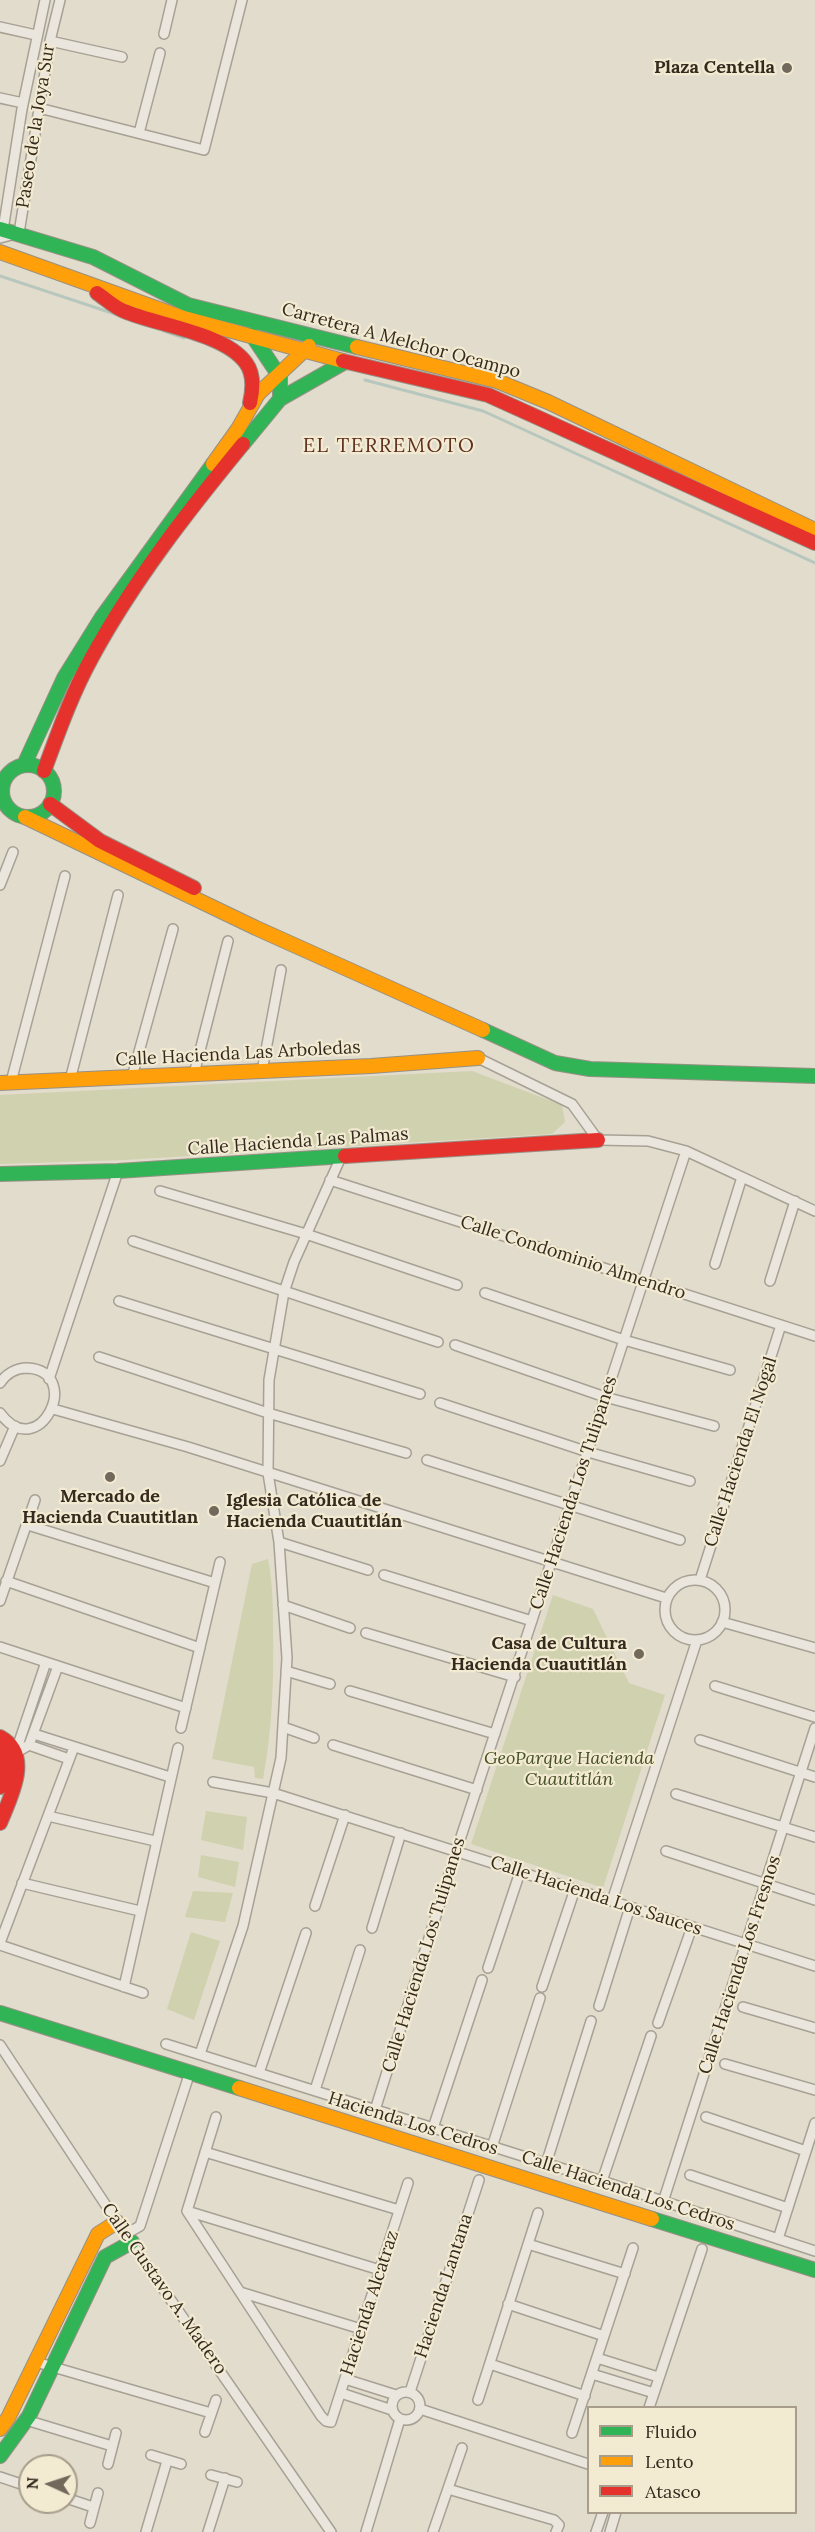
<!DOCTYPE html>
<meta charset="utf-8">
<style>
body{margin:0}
#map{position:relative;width:815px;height:2532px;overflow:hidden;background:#e2dccc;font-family:Lora,serif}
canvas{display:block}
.legend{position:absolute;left:587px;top:2406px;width:210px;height:108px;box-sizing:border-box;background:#f3ead2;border:2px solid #a79d8a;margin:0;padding:8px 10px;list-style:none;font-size:18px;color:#352a1e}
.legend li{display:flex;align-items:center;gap:12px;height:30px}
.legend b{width:30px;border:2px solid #a79d8a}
.north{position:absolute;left:18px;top:2454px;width:60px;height:60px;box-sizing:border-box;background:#f3ead2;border:2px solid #a79d8a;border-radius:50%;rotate:273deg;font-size:16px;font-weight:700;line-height:24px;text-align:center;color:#352a1e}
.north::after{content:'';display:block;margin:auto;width:21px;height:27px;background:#72685b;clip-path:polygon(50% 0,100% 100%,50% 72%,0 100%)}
</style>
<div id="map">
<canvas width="815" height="2532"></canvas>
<ul class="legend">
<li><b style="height:8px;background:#30b455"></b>Fluido</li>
<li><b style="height:8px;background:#ff9f0a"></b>Lento</li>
<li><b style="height:8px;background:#e5322d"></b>Atasco</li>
</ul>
<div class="north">N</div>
</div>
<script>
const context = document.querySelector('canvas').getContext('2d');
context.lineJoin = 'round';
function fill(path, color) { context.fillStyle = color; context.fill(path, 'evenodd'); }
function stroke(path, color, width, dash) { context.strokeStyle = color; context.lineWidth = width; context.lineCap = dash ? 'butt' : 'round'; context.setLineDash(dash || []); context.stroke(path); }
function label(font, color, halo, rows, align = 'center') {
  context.font = font + ' Lora,serif'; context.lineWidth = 4.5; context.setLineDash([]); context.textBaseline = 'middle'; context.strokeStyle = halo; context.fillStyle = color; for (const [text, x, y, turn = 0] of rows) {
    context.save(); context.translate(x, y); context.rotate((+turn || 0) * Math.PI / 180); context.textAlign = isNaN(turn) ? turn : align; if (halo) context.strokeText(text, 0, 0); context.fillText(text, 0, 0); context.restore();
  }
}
const green = new Path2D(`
 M 472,1071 L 562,1105 L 565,1122 L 552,1134 L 124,1160 L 0,1164 L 0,1095 Z
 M 268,1559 C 273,1584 273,1608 273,1632 C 274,1682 272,1730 263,1779 L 255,1778 L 254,1767 L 212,1759 L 252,1564 Z
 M 553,1595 L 593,1609 L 629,1683 L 665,1695 L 603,1888 L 471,1844 Z
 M 206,1811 L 247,1817 L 243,1850 L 201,1840 Z
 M 201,1855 L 239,1862 L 235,1887 L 198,1877 Z
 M 193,1891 L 233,1893 L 225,1922 L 185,1917 Z
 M 191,1932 L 220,1941 L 194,2020 L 167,2009 Z`);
const stream = new Path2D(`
 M 0,276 L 118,315
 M 164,331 L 184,338
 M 365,380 L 483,411 L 815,563`);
const street = new Path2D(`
 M 0,27 L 36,35
 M 164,34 L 172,0
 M 50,41 L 122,57
 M 0,98 L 23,103
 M 39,108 L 204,150 L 242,0
 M 139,133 L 160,53
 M 3,230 L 22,109 L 45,0
 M 0,238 L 19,233 L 50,41 L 60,0
 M 0,885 L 13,852
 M 478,1058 L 572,1104 L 598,1140 L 648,1141 L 686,1151 L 815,1211
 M 262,1071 L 281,970
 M 194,1074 L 228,941
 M 132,1077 L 173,929
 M 70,1080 L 118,895
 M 11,1082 L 65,876
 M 330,1180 L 815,1336
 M 160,1191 L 306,1234 L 457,1285
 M 133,1241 L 438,1342
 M 715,1264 L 742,1177
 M 770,1281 L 795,1201
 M 485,1293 L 624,1340 L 730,1370
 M 119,1301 L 420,1394
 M 455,1345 L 605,1397 L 714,1426
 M 99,1357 L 268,1413 L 406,1453
 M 49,1379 L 118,1171
 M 0,1383 C 6,1374 16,1368 27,1368 C 85,1371 39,1466 0,1413
 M 440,1403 L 588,1452 L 690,1481
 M 53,1409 L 188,1447 L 666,1598
 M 427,1460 L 680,1540
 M 0,1461 L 15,1426
 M 28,1525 L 215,1583
 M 279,1542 L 368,1570
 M 384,1575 L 532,1621
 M665 1610a30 30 0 1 1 60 0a30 30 0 1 1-60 0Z
 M 700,1580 L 781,1325
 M 6,1581 L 200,1648
 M 0,1601 L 35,1500
 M 283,1605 L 350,1628
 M 722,1622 L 815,1648
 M 366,1633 L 515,1677
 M 0,1647 L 186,1708
 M 286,1671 L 330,1684
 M 715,1686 L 815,1717
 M 350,1691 L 495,1734
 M 283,1727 L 314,1738
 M 181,1728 L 220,1562
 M 34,1734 L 170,1777
 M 700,1740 L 815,1777
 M 29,1745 L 69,1759
 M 333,1745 L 477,1790
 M 15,1754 L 46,1662
 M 12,1755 L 29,1745 L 58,1666
 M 213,1782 L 273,1793 L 815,1966
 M 676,1794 L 815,1837
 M 48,1816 L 155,1841
 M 666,1851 L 815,1900
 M 22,1883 L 140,1911
 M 612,1901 L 697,1640
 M 315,1906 L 345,1815
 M 372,1928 L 401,1833
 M 0,1943 L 74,1747
 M 0,1945 L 143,1993
 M 488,1968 L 520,1872
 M 124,1987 L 178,1748
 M 542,1987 L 575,1889
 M 599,2006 L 630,1907
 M 743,2007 L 815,2028
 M 658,2023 L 692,1927
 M 166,2044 L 602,2181 L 815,2251
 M 0,2045 L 117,2222 L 331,2532
 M 200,2054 L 243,1926 L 281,1758 L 287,1658 L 279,1542 L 268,1473 L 269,1380 L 284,1292 L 294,1262 L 341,1157
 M 725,2064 L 815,2090
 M 259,2073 L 306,1933
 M 315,2090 L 360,1950
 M 375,2110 L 456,1852 L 686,1151
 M 706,2117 L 806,2151
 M 433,2128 L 482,1980
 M 492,2147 L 540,1998
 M 205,2152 L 399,2210
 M 546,2164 L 591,2021
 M 690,2175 L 788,2208
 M 602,2181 L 651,2036
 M 663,2202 L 815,1728
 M 187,2211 L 321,2416 L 326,2421 L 331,2422 L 408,2183
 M 187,2211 L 380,2270
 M 187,2211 L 216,2117
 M 126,2234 L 140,2226 L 190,2072
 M 778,2239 L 815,2123
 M 528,2244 L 625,2274
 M 240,2292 L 361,2329
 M 508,2304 L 604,2336
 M 597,2358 L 658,2377
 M 36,2362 L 211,2413
 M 490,2364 L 585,2396
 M 592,2374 L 654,2393
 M 345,2379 L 396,2395
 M392 2406a14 14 0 1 1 28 0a14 14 0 1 1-28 0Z
 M 410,2392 L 479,2180
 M 341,2393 L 392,2410
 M 478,2400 L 538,2213
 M 649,2408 L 702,2249
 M 420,2409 L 588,2464
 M 26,2420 L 112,2446
 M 205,2432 L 216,2400
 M 572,2433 L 633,2248
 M 151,2455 L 181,2464
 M 108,2464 L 116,2433
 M 211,2475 L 237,2482
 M 0,2477 L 30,2487
 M 448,2489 L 554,2520 L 559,2525 L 556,2532
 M 66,2498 L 93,2507
 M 90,2523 L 98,2493
 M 146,2532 L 167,2461
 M 208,2532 L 225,2478
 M 366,2532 L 400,2419
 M 433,2532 L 462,2448
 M 596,2532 L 603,2512
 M 610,2532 L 616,2512`);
const fast = new Path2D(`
 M 0,229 L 93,257 L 188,305 L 357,347
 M 252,335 L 280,377 L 280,399
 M 243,444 L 280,399 L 345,362
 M 24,765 L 64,678 L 102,617 L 213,464
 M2 791a26 26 0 1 1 52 0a26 26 0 1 1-52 0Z
 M 483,1030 L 555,1063 L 590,1069 L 815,1076
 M 0,1174 L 118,1171 L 345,1156
 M 0,2013 L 239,2088
 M 652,2219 L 815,2270
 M 0,2456 L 29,2416 L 105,2257 L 132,2242`);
const slow = new Path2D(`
 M 0,252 L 184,318 L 343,361
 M 357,347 L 497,381 L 548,402 L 815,530
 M 213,464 L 238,429 L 258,394 L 309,346
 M 25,817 L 256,928 L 483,1030
 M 0,1083 L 371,1066 L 478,1058
 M 239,2088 L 652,2219
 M 0,2429 L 8,2418 L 98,2234 L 117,2222`);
const jam = new Path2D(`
 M 97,293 C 106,299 114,307 124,311 C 156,325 225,333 246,363 C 254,374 253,390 250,403
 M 343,361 L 488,395 L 815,543
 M 44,771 C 58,733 72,693 92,657 C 134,580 188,511 243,444
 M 50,804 L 100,841 L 194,888
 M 345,1156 L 598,1140
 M 0,1737 C 33,1755 11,1796 0,1823
 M 0,1750 L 7,1766 L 0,1787`);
const markers = [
 [787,68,6,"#72685b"],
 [110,1477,6,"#72685b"],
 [214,1511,6,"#72685b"],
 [639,1654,6,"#72685b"]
];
const poiNames = [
 ["Plaza Centella",775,68],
 ["Mercado de",110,1497,"center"],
 ["Hacienda Cuautitlan",110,1518,"center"],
 ["Iglesia Católica de",226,1501,"left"],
 ["Hacienda Cuautitlán",226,1522,"left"],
 ["Casa de Cultura",627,1644],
 ["Hacienda Cuautitlán",627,1665]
];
const streetNames = [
 ["Paseo de la Joya Sur",36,126,-81],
 ["Carretera A Melchor Ocampo",401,341,15],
 ["Calle Hacienda Las Arboledas",238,1054,-3],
 ["Calle Hacienda Las Palmas",298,1142,-4],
 ["Calle Condominio Almendro",573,1258,18],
 ["Calle Hacienda El Nogal",741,1452,-72],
 ["Calle Hacienda Los Tulipanes",574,1493,-72],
 ["Calle Hacienda Los Sauces",596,1896,18],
 ["Calle Hacienda Los Tulipanes",424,1955,-73],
 ["Calle Hacienda Los Fresnos",740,1965,-72],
 ["Hacienda Los Cedros",413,2124,17],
 ["Calle Hacienda Los Cedros",628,2191,18],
 ["Hacienda Lantana",444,2286,-72],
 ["Calle Gustavo A. Madero",164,2289,55],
 ["Hacienda Alcatraz",370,2303,-72]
];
const parkNames = [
 ["GeoParque Hacienda",569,1759],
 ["Cuautitlán",569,1780]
];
const neighbourhoodNames = [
 ["EL TERREMOTO",389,446]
];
fill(green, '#d0d1af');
stroke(stream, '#b7c7bd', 3);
stroke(street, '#a7a195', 12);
stroke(fast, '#979085', 16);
stroke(slow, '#979085', 16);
stroke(jam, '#979085', 16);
stroke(street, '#eae6dd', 9);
stroke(fast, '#30b455', 14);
stroke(slow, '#ff9f0a', 14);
stroke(jam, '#e5322d', 14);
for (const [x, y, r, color] of markers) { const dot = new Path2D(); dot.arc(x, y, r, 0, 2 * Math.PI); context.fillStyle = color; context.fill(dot); stroke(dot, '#f3ead2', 2); }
label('bold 18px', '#352a1e', '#f3ead2', poiNames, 'right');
label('18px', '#352a1e', '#f3ead2', streetNames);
label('italic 18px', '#445026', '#f3ead2', parkNames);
context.letterSpacing = '1.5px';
label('20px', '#5f2f20', '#f3ead2', neighbourhoodNames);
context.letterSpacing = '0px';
</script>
